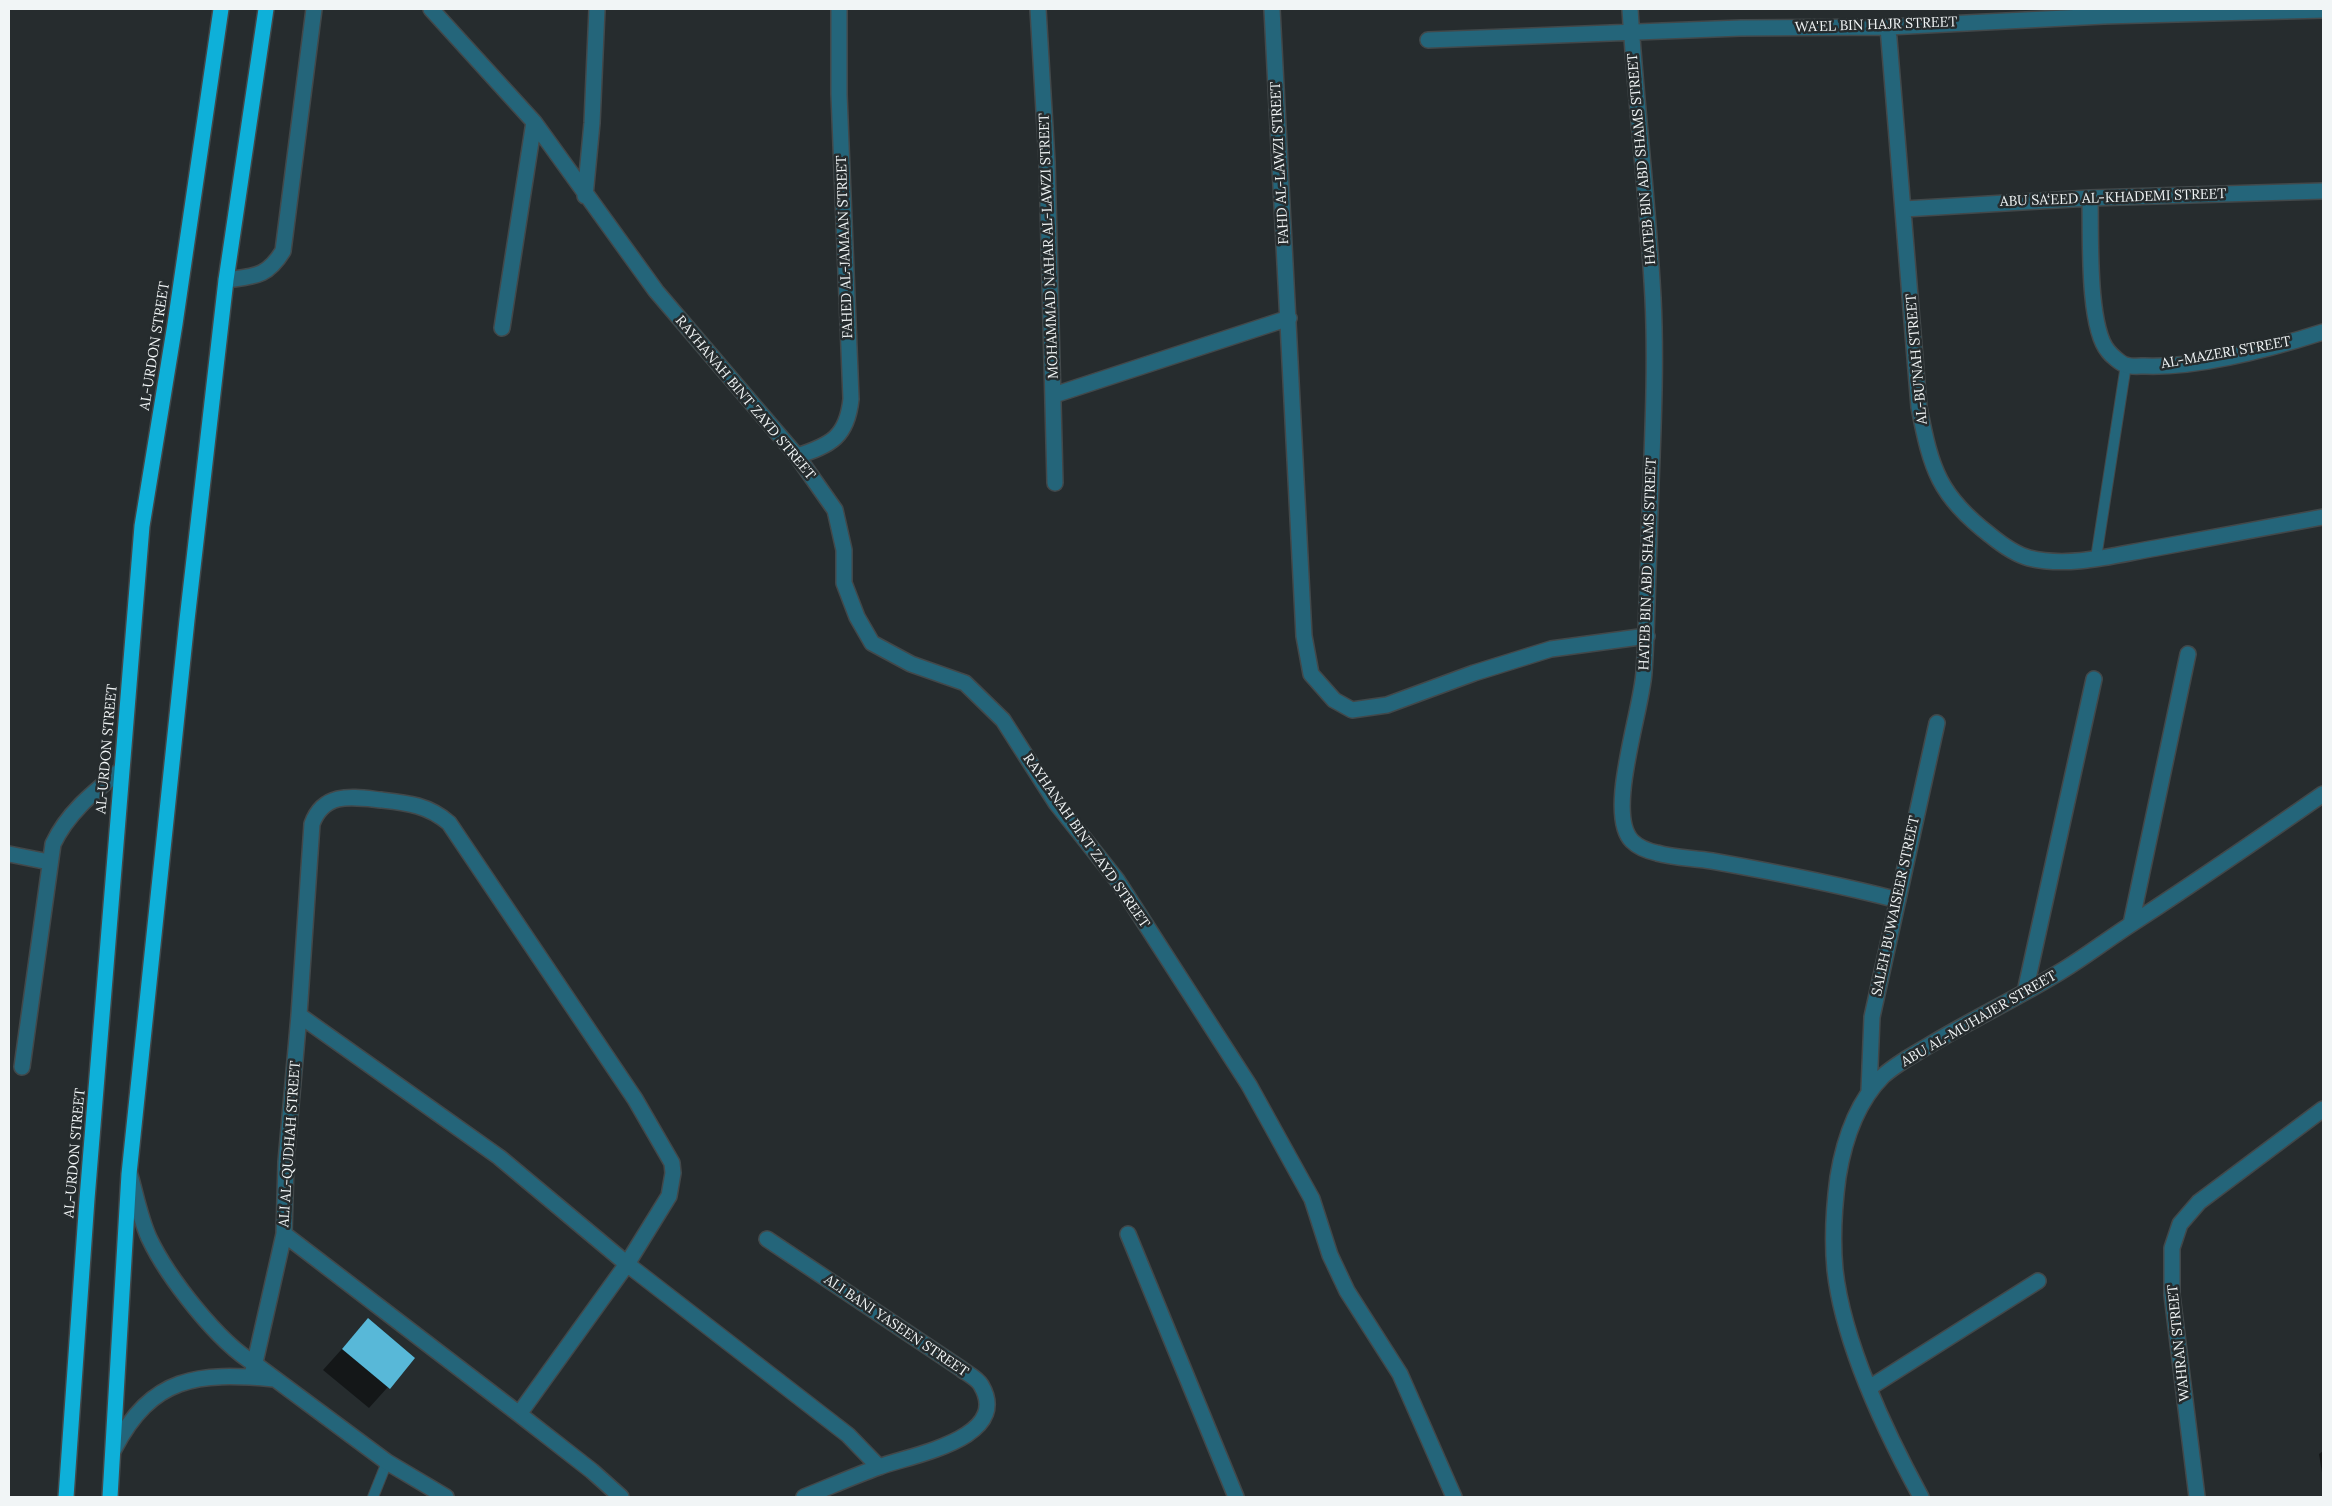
<!DOCTYPE html>
<meta charset="utf-8">
<style>
body{margin:0}
#map{position:relative;width:2332px;height:1506px;overflow:hidden;background:#262c2e;font-family:Lora,serif}
canvas{display:block}
.frame{position:absolute;inset:0;border:10px solid #f1f5f6;pointer-events:none}
</style>
<div id="map">
<canvas width="2332" height="1506"></canvas>
<div class="frame"></div>
</div>
<script>
const context = document.querySelector('canvas').getContext('2d');
context.lineJoin = 'round';
function fill(path, color) { context.fillStyle = color; context.fill(path, 'evenodd'); }
function stroke(path, color, width, dash) { context.strokeStyle = color; context.lineWidth = width; context.lineCap = dash ? 'butt' : 'round'; context.setLineDash(dash || []); context.stroke(path); }
function label(font, color, halo, rows, align = 'center') {
  context.font = font + ' Lora,serif'; context.lineWidth = 5; context.setLineDash([]); context.textBaseline = 'middle'; context.strokeStyle = halo; context.fillStyle = color; for (const [text, x, y, turn = 0] of rows) {
    context.save(); context.translate(x, y); context.rotate((+turn || 0) * Math.PI / 180); context.textAlign = isNaN(turn) ? turn : align; if (halo) context.strokeText(text, 0, 0); context.fillText(text, 0, 0); context.restore();
  }
}
const shadow = new Path2D(`
 M 368,1320 L 414,1358 L 369,1408 L 323,1370 Z
 M 2323,1451 L 2323,1479 L 2319,1454 Z`);
const building = new Path2D(`
 M 368,1318 L 415,1358 L 390,1389 L 342,1349 Z`);
const lane = new Path2D(`
 M 2096,558 L 2126,365
 M 373,1497 L 387,1462`);
const street = new Path2D(`
 M 431,9 L 534,122 L 656,291 L 797,456 L 835,510 L 844,550 L 844,583 L 857,617 L 872,643 L 911,664 L 965,683 L 1003,720 L 1056,803 L 1117,880 L 1249,1085 L 1312,1199 L 1330,1255 L 1347,1291 L 1400,1374 L 1454,1497
 M 1038,9 L 1047,162 L 1055,483
 M 1272,9 L 1304,636 L 1311,674 L 1334,700 L 1352,710 L 1387,705 L 1474,673 L 1551,649 L 1647,636
 M 1630,9 C 1636,105 1648,202 1653,298 C 1657,380 1651,462 1649,544 C 1647,587 1647,630 1644,672 C 1642,710 1605,814 1632,841 C 1638,847 1648,851 1657,853 C 1674,858 1694,858 1712,861 C 1774,872 1837,884 1898,900
 M 1888,27 L 1919,407 C 1931,469 1939,496 1990,535 C 2001,544 2014,554 2029,558 C 2070,568 2115,555 2156,548 C 2212,538 2267,527 2323,517
 M 1428,40 L 1741,28 L 1888,27 L 2104,16 L 2323,10
 M 585,196 L 592,123 L 597,9
 M 2090,198 C 2091,233 2087,326 2108,351 C 2111,355 2121,364 2126,365 C 2131,367 2140,366 2145,366 C 2198,368 2273,348 2323,332
 M 1904,209 L 2090,198 L 2323,191
 M 226,280 C 255,276 267,277 283,251 L 314,9
 M 502,328 L 534,122
 M 1054,395 L 1289,318
 M 797,456 C 831,445 847,437 851,399 L 839,94 L 839,9
 M 9,854 L 49,862
 M 2131,924 L 2188,654
 M 2025,992 L 2094,679
 M 299,1015 L 499,1157 L 627,1264 L 848,1435 L 879,1467
 M 22,1067 L 53,844 C 68,812 94,792 121,770
 M 1869,1091 L 1872,1017 L 1937,723
 M 130,1175 C 136,1196 140,1218 149,1238 C 168,1278 218,1342 255,1364 L 387,1462 L 446,1497
 M 1128,1234 L 1236,1497
 M 767,1239 L 960,1368 C 966,1373 977,1378 981,1385 C 1013,1439 910,1455 879,1467 C 854,1476 829,1487 804,1497
 M 253,1371 L 284,1234
 M 1869,1388 L 2038,1281
 M 519,1414 L 627,1264 L 669,1196 L 673,1173 L 672,1163 L 635,1099 L 449,823 C 428,805 408,803 381,800 C 353,797 324,791 312,824 L 299,1015 L 286,1162 L 284,1234 L 519,1414 L 592,1471 L 621,1497
 M 114,1449 C 152,1376 197,1372 274,1379
 M 1921,1497 C 1886,1433 1843,1342 1835,1270 C 1832,1239 1834,1207 1838,1177 C 1844,1140 1856,1103 1883,1076 C 1896,1064 1913,1055 1928,1046 C 1971,1020 2017,998 2060,972 C 2085,957 2108,939 2133,923 C 2197,881 2260,838 2323,794
 M 2197,1497 L 2172,1295 L 2172,1248 L 2180,1224 L 2199,1202 L 2323,1109`);
const highway = new Path2D(`
 M 66,1497 L 87,1199 L 142,526 L 175,324 L 221,9
 M 110,1497 L 129,1174 L 187,620 L 226,280 L 266,9`);
const streetNames = [
 ["WA'EL BIN HAJR STREET",1876,25,-2],
 ["HATEB BIN ABD SHAMS STREET",1642,159,-95],
 ["FAHD AL-LAWZI STREET",1280,163,-93],
 ["ABU SA‘EED AL-KHADEMI STREET",2113,198,-2],
 ["MOHAMMAD NAHAR AL-LAWZI STREET",1049,246,-92],
 ["FAHED AL-JAMAAN STREET",845,247,-92],
 ["AL-URDON STREET",155,346,-81],
 ["AL-MAZERI STREET",2226,353,-10],
 ["AL-BU'NAH STREET",1917,359,-95],
 ["RAYHANAH BINT ZAYD STREET",745,398,50],
 ["HATEB BIN ABD SHAMS STREET",1648,564,-88],
 ["AL-URDON STREET",107,749,-85],
 ["RAYHANAH BINT ZAYD STREET",1086,841,55],
 ["SALEH BUWAISEER STREET",1896,906,-78],
 ["ABU AL-MUHAJER STREET",1979,1019,-30],
 ["ALI AL-QUDHAH STREET",290,1144,-86],
 ["AL-URDON STREET",75,1153,-85],
 ["ALI BANI YASEEN STREET",896,1326,34],
 ["WAHRAN STREET",2179,1343,-96]
];
fill(shadow, '#0007');
fill(building, '#58b8d8');
stroke(lane, '#42484a', 12);
stroke(street, '#42484a', 18);
stroke(highway, '#42484a', 18);
stroke(lane, '#24657a', 10);
stroke(street, '#24657a', 15);
stroke(highway, '#0eb0d9', 15);
label('14px', '#f1f5f6', '#262c2e', streetNames);
</script>
